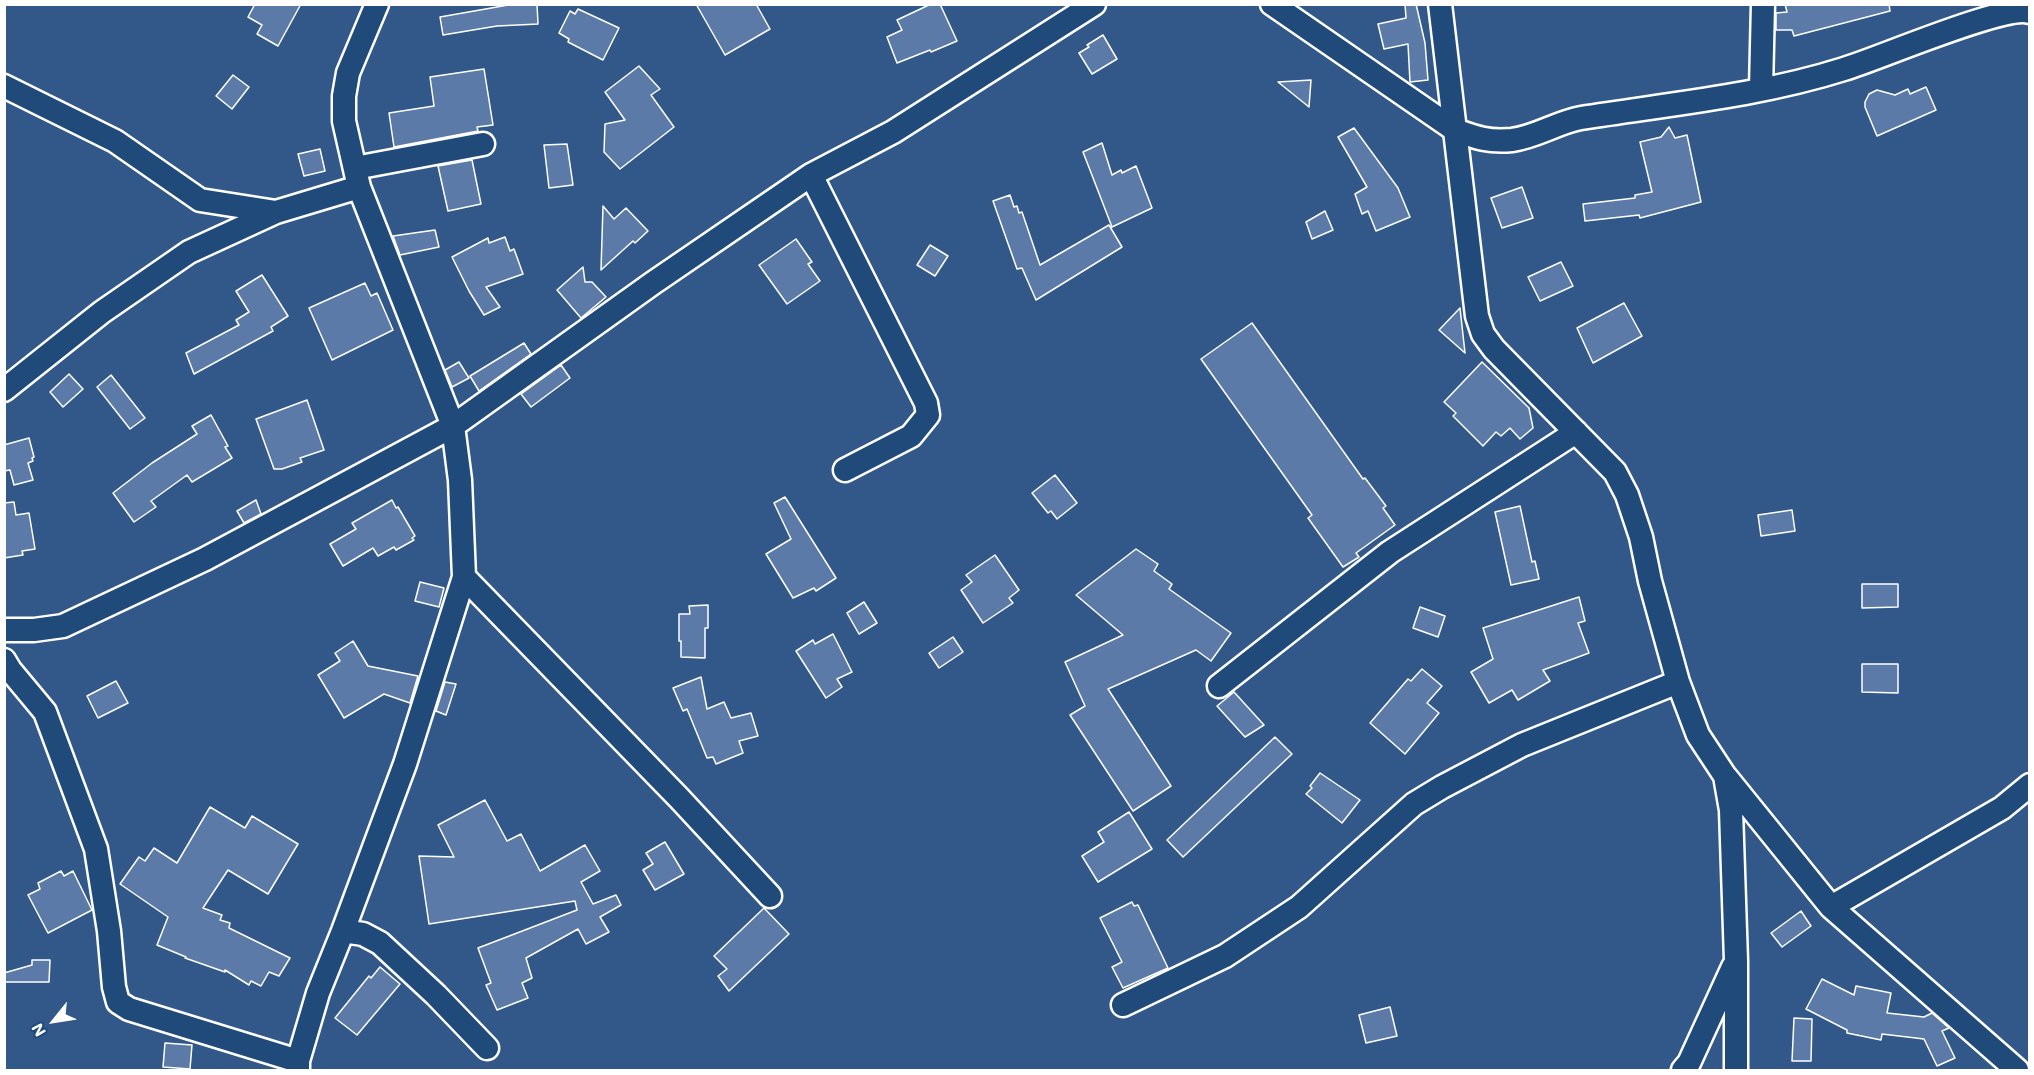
<!DOCTYPE html>
<style>
body{margin:0}
#map{position:relative;width:2034px;height:1075px;overflow:hidden;background:#315888;font-family:Mali,sans-serif}
canvas{display:block}
.frame{position:absolute;inset:0;border:6px solid #fff;pointer-events:none}
.north{position:absolute;left:24px;top:991px;width:60px;height:60px;-webkit-text-stroke:4px #1f4a7a;paint-order:stroke;rotate:240deg;font-size:16px;font-weight:700;line-height:24px;text-align:center;color:#fff}
.north::after{content:'';display:block;margin:auto;width:21px;height:27px;background:#fff;clip-path:polygon(50% 0,100% 100%,50% 72%,0 100%)}
</style>
<div id="map">
<canvas width="2034" height="1075"></canvas>
<div class="frame"></div>
<div class="north">N</div>
</div>
<script>
const context = document.querySelector('canvas').getContext('2d');
context.lineJoin = 'round';
function fill(path, color) { context.fillStyle = color; context.fill(path, 'evenodd'); }
function stroke(path, color, width, dash) { context.strokeStyle = color; context.lineWidth = width; context.lineCap = dash ? 'butt' : 'round'; context.setLineDash(dash || []); context.stroke(path); }
const building = new Path2D(`
 M 255,4 L 301,4 L 278,46 L 257,34 L 262,25 L 248,17 Z
 M 514,4 L 537,4 L 538,24 L 497,26 L 443,35 L 440,17 Z
 M 696,4 L 756,4 L 770,29 L 725,55 Z
 M 931,4 L 940,4 L 957,41 L 931,52 L 930,50 L 897,63 L 887,37 L 902,30 L 897,20 Z
 M 1405,4 L 1416,4 L 1425,43 L 1428,80 L 1410,82 L 1408,44 L 1384,49 L 1378,24 L 1406,18 Z
 M 1785,4 L 1889,4 L 1890,11 L 1794,36 L 1792,30 L 1776,30 L 1776,13 L 1787,12 Z
 M 578,9 L 619,28 L 603,60 L 568,42 L 569,39 L 559,33 L 570,11 L 575,14 Z
 M 1103,35 L 1117,59 L 1092,74 L 1079,53 L 1089,47 L 1087,45 Z
 M 639,66 L 660,89 L 651,95 L 674,127 L 620,169 L 604,152 L 605,124 L 625,120 L 605,92 Z
 M 484,69 L 493,125 L 477,127 L 478,131 L 394,147 L 389,113 L 434,106 L 430,77 Z
 M 233,75 L 249,87 L 232,109 L 216,96 Z
 M 1311,80 L 1309,107 L 1278,82 Z
 M 1926,87 L 1936,110 L 1877,136 L 1865,107 L 1865,102 L 1869,94 L 1877,90 L 1895,95 L 1908,89 L 1910,94 Z
 M 1669,127 L 1675,138 L 1687,135 L 1701,202 L 1640,218 L 1639,215 L 1585,221 L 1583,204 L 1635,198 L 1635,195 L 1652,192 L 1640,142 L 1661,137 Z
 M 1354,128 L 1398,188 L 1410,217 L 1376,231 L 1368,211 L 1362,214 L 1355,194 L 1367,187 L 1338,137 Z
 M 1102,143 L 1112,175 L 1121,170 L 1122,173 L 1136,166 L 1152,208 L 1112,227 L 1083,152 Z
 M 567,144 L 573,185 L 549,188 L 544,145 Z
 M 320,149 L 325,171 L 304,176 L 298,154 Z
 M 472,160 L 481,204 L 448,211 L 438,166 Z
 M 1522,187 L 1533,218 L 1502,228 L 1491,198 Z
 M 1010,195 L 1014,207 L 1017,206 L 1019,213 L 1022,212 L 1040,265 L 1109,225 L 1122,247 L 1036,300 L 1022,268 L 1017,269 L 993,201 Z
 M 603,206 L 614,219 L 626,208 L 648,231 L 635,243 L 633,241 L 601,270 Z
 M 1325,211 L 1333,230 L 1312,239 L 1306,222 Z
 M 435,230 L 439,247 L 400,255 L 393,236 Z
 M 505,237 L 510,251 L 514,249 L 523,274 L 486,287 L 500,307 L 484,315 L 469,291 L 452,257 L 488,238 L 489,243 Z
 M 796,239 L 812,262 L 808,264 L 820,281 L 787,304 L 759,265 Z
 M 930,245 L 948,256 L 935,276 L 917,265 Z
 M 1561,262 L 1573,286 L 1540,301 L 1528,277 Z
 M 583,267 L 585,282 L 592,282 L 606,297 L 581,318 L 557,290 Z
 M 262,275 L 288,316 L 271,327 L 273,331 L 194,374 L 186,353 L 239,325 L 236,320 L 249,312 L 236,291 Z
 M 365,283 L 371,296 L 377,293 L 393,330 L 332,360 L 309,308 Z
 M 1624,303 L 1642,336 L 1593,363 L 1577,328 Z
 M 1460,308 L 1465,353 L 1439,330 Z
 M 1252,323 L 1363,479 L 1365,478 L 1386,506 L 1383,508 L 1395,525 L 1356,553 L 1359,557 L 1343,567 L 1308,518 L 1312,515 L 1201,359 Z
 M 524,343 L 531,354 L 479,391 L 470,376 Z
 M 459,362 L 469,378 L 452,387 L 445,370 Z
 M 1482,362 L 1529,408 L 1533,428 L 1520,439 L 1510,428 L 1501,436 L 1496,432 L 1483,446 L 1453,416 L 1456,413 L 1444,402 Z
 M 561,365 L 570,378 L 531,407 L 521,394 Z
 M 69,374 L 83,389 L 63,407 L 50,392 Z
 M 111,375 L 145,418 L 130,429 L 97,387 Z
 M 307,400 L 324,450 L 300,458 L 302,462 L 282,469 L 274,469 L 256,419 Z
 M 211,415 L 228,446 L 225,447 L 232,458 L 192,482 L 187,475 L 151,501 L 156,507 L 134,522 L 113,493 L 152,463 L 197,434 L 192,426 Z
 M 29,438 L 34,457 L 32,458 L 33,461 L 28,463 L 33,480 L 14,485 L 10,470 L 4,471 L 4,445 Z
 M 1055,475 L 1077,503 L 1057,519 L 1051,511 L 1048,513 L 1032,493 Z
 M 785,497 L 836,578 L 816,591 L 814,588 L 793,598 L 766,554 L 791,539 L 774,503 Z
 M 256,500 L 261,514 L 244,523 L 237,511 Z
 M 392,500 L 396,508 L 398,507 L 415,536 L 412,538 L 414,540 L 396,550 L 394,547 L 378,556 L 373,548 L 343,566 L 330,544 L 356,529 L 352,523 Z
 M 14,502 L 16,515 L 29,513 L 35,549 L 22,551 L 23,555 L 4,558 L 4,503 Z
 M 1520,506 L 1532,562 L 1535,561 L 1539,579 L 1511,585 L 1495,512 Z
 M 1792,510 L 1795,531 L 1761,536 L 1758,515 Z
 M 1136,549 L 1158,564 L 1154,571 L 1172,584 L 1169,589 L 1231,633 L 1211,661 L 1196,650 L 1108,689 L 1171,786 L 1133,811 L 1070,715 L 1085,706 L 1065,662 L 1123,635 L 1076,595 Z
 M 995,555 L 1019,590 L 1009,598 L 1013,603 L 983,623 L 961,590 L 972,582 L 966,575 Z
 M 420,582 L 444,588 L 439,607 L 415,601 Z
 M 1862,584 L 1898,584 L 1898,607 L 1862,608 Z
 M 1579,597 L 1585,621 L 1578,623 L 1589,653 L 1543,670 L 1550,681 L 1518,700 L 1512,690 L 1489,703 L 1471,672 L 1493,659 L 1483,628 Z
 M 864,602 L 877,623 L 859,634 L 847,613 Z
 M 708,605 L 708,628 L 705,628 L 705,658 L 681,657 L 681,641 L 679,641 L 679,614 L 690,614 L 689,606 Z
 M 1420,607 L 1445,616 L 1438,637 L 1413,628 Z
 M 833,634 L 852,672 L 837,679 L 842,687 L 826,698 L 796,651 L 813,640 L 815,644 Z
 M 953,637 L 963,652 L 939,668 L 929,653 Z
 M 353,641 L 368,666 L 418,676 L 410,703 L 384,694 L 344,718 L 318,675 L 340,661 L 335,653 Z
 M 1862,664 L 1898,664 L 1898,693 L 1862,692 Z
 M 1422,669 L 1442,686 L 1427,703 L 1439,713 L 1405,754 L 1370,723 L 1408,679 L 1411,681 Z
 M 701,677 L 707,709 L 724,702 L 731,718 L 751,713 L 758,736 L 739,741 L 743,753 L 716,764 L 713,757 L 707,758 L 687,709 L 683,711 L 673,688 Z
 M 116,681 L 128,703 L 98,718 L 87,696 Z
 M 445,682 L 456,684 L 446,715 L 436,711 Z
 M 1234,692 L 1264,725 L 1245,737 L 1217,706 Z
 M 1275,737 L 1292,754 L 1183,857 L 1167,840 Z
 M 1320,773 L 1360,800 L 1342,823 L 1306,794 L 1312,788 L 1310,786 Z
 M 485,800 L 507,841 L 521,834 L 540,871 L 585,845 L 600,871 L 581,882 L 593,904 L 616,895 L 621,905 L 600,917 L 609,932 L 586,944 L 578,929 L 526,958 L 532,978 L 522,983 L 528,998 L 497,1010 L 486,985 L 491,983 L 478,948 L 577,910 L 575,901 L 429,924 L 419,856 L 454,857 L 438,825 Z
 M 210,807 L 245,828 L 252,816 L 298,844 L 268,894 L 228,870 L 203,908 L 222,915 L 220,920 L 230,923 L 229,928 L 290,958 L 279,976 L 269,972 L 261,986 L 251,981 L 249,985 L 225,970 L 225,972 L 185,958 L 186,957 L 157,945 L 168,917 L 120,884 L 139,857 L 145,861 L 154,848 L 177,863 Z
 M 1129,812 L 1152,849 L 1098,882 L 1082,856 L 1104,842 L 1098,832 Z
 M 665,842 L 684,874 L 655,890 L 643,870 L 653,864 L 646,853 Z
 M 61,871 L 64,876 L 73,871 L 92,910 L 48,933 L 28,895 L 40,889 L 38,883 Z
 M 1132,902 L 1134,906 L 1138,905 L 1168,968 L 1123,988 L 1112,967 L 1122,962 L 1100,918 Z
 M 764,908 L 789,934 L 729,991 L 718,976 L 727,969 L 714,956 Z
 M 1801,911 L 1811,926 L 1782,947 L 1771,933 Z
 M 32,960 L 50,960 L 49,982 L 4,982 L 4,973 L 32,965 Z
 M 380,967 L 400,984 L 357,1035 L 335,1018 L 369,976 L 371,978 Z
 M 1822,979 L 1854,995 L 1856,986 L 1891,993 L 1887,1013 L 1924,1017 L 1932,1013 L 1949,1028 L 1942,1031 L 1955,1058 L 1937,1066 L 1924,1039 L 1882,1034 L 1881,1040 L 1847,1033 L 1847,1030 L 1806,1009 Z
 M 1390,1007 L 1397,1036 L 1366,1043 L 1359,1015 Z
 M 1794,1018 L 1812,1019 L 1811,1061 L 1792,1061 Z
 M 165,1043 L 192,1045 L 190,1069 L 163,1067 Z`);
const minor = new Path2D(`
 M 1272,4 L 1455,130 C 1477,138 1488,142 1512,140 C 1536,137 1558,122 1581,118 C 1669,104 1759,96 1844,69 C 1878,59 2004,4 2030,12
 M 1440,4 L 1477,316 L 1483,334 L 1494,349 L 1615,472 L 1627,495 L 1641,537 L 1650,581 L 1678,682 L 1698,735 L 1725,776 L 1731,810 L 1736,961 L 1736,1070
 M 4,86 L 115,141 L 200,200 L 276,212
 M 1761,89 L 1763,4
 M 355,168 L 483,144
 M 811,175 L 926,403 L 928,415 L 911,436 L 845,470
 M 4,390 L 102,312 L 189,252 L 276,212 L 359,187
 M 464,577 L 679,798 L 770,896
 M 4,630 L 34,630 L 63,626 L 205,559 L 453,426 L 653,283 L 811,175 L 893,132 L 1094,4
 M 4,660 L 10,670 L 45,712 L 96,849 L 109,931 L 114,987 L 118,1002 L 129,1009 L 298,1061
 M 1219,686 L 1390,552 L 1576,432
 M 1726,777 L 1831,907 L 2017,1070
 M 1831,907 L 2002,808 L 2030,785
 M 343,931 L 363,934 L 380,943 L 436,995 L 487,1048
 M 1123,1005 L 1225,956 L 1299,907 L 1414,804 L 1442,787 L 1522,745 L 1678,682
 M 298,1070 L 298,1061 L 318,993 L 343,931 L 405,764 L 464,577 L 460,480 L 453,426 L 359,187 L 344,121 L 344,96 L 348,73 L 377,4
 M 1683,1070 L 1689,1063 L 1733,967`);
fill(building, '#5b7aa7');
stroke(building, '#fff', 1.5);
stroke(minor, '#fff', 27);
stroke(minor, '#1f4a7a', 22);
</script>
